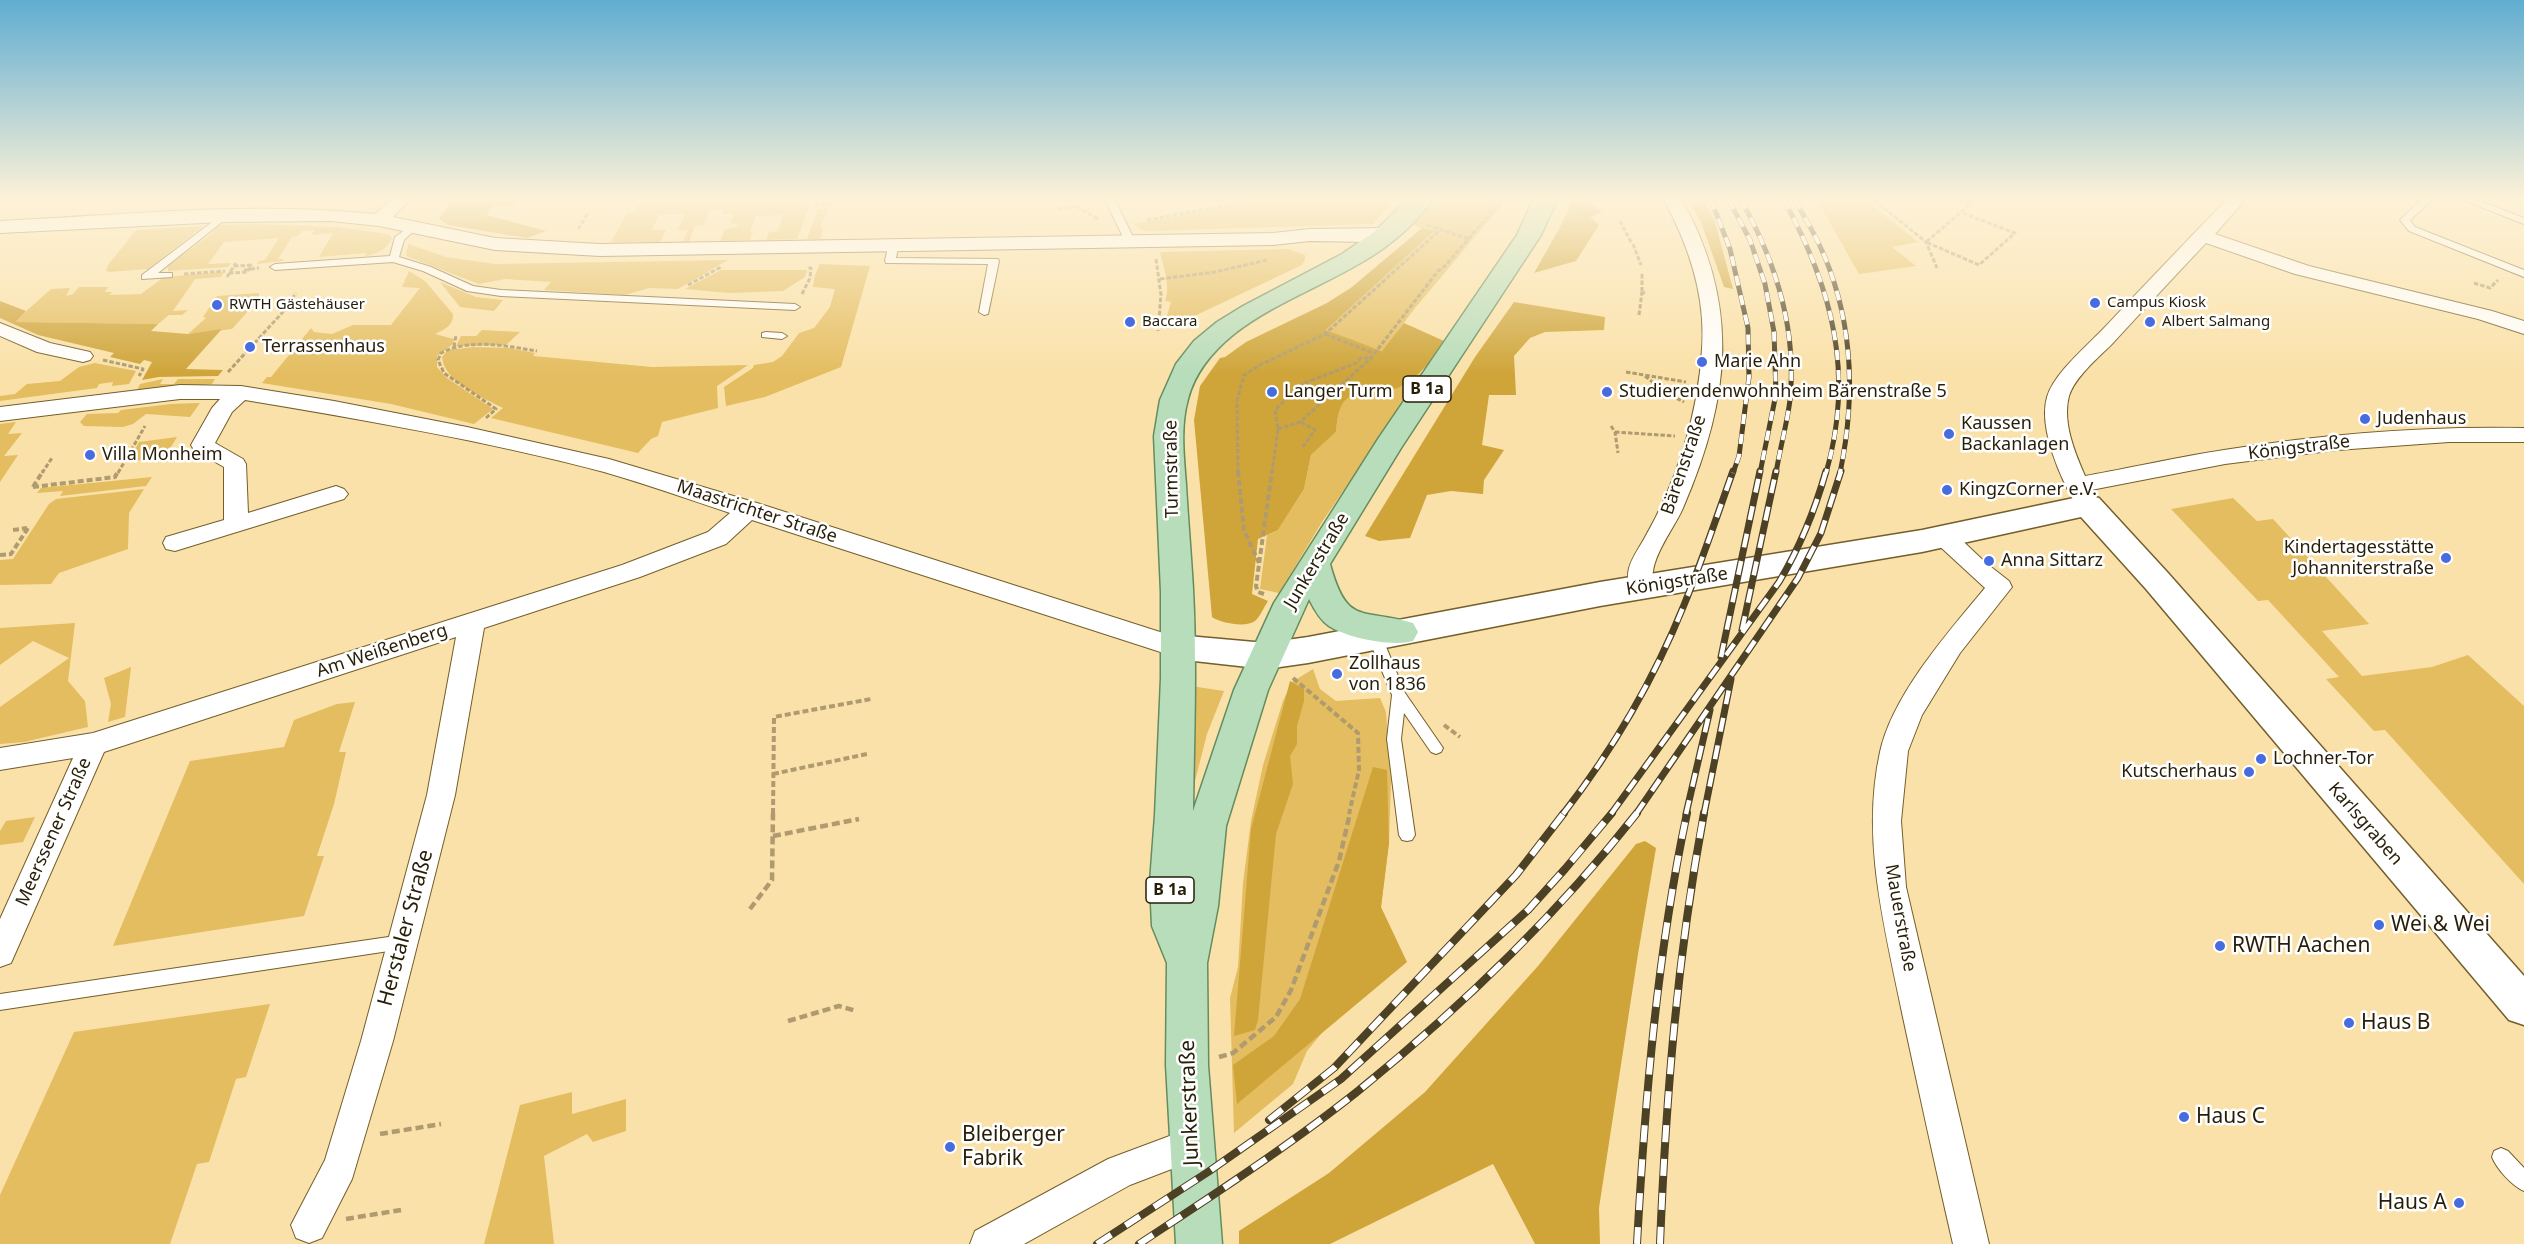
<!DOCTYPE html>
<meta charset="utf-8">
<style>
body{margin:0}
canvas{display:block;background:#fae1a9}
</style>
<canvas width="2524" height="1244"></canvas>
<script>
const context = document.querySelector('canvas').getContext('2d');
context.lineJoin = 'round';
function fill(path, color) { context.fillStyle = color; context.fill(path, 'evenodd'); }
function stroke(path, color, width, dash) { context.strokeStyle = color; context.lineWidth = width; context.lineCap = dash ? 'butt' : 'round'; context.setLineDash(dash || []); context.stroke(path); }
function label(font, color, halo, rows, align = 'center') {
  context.font = font + ' "Noto Sans",sans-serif'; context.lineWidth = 5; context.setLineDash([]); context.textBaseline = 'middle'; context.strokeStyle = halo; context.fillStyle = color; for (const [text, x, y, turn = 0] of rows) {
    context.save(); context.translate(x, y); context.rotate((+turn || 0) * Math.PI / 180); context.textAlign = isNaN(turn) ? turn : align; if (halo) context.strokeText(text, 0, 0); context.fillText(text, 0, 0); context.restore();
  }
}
const green = new Path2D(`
 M 640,200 L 812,200 L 797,239 L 766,240 L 769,232 L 778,231 L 783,215 L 756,216 L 750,232 L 753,232 L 750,240 L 720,241 L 725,229 L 736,227 L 738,224 L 730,223 L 734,214 L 722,214 L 724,209 L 710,209 L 703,226 L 695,226 L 689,242 L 683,242 L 688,230 L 678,230 L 685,214 L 659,215 L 652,230 L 666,230 L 660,242 L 611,242 L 627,213 L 635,212 Z
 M 1264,200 L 1324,200 L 1327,205 L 1353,200 L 1394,200 L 1373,224 L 1149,231 L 1141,230 L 1134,224 Z
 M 1435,200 L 1506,200 L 1415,308 L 1383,351 L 1325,331 L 1433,232 L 1413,225 Z
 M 1817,200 L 1866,200 L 1918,242 L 1892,247 L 1916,266 L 1859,274 Z
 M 818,209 L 829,209 L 820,227 L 823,228 L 820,239 L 807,239 Z
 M 255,224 L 337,227 L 389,234 L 392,238 C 386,250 378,254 365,256 L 366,253 L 319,257 L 333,233 L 312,235 L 314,230 L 302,231 L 298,236 L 292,237 L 278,259 L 284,259 L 282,261 L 257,264 L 259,261 L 265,260 L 279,238 L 224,242 L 208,264 L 231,263 L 228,267 L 168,271 L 168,266 C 181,256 211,236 219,225 Z
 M 203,226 L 148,269 L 109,272 L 106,270 L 108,265 L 136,230 Z
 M 408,244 L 446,257 L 495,264 L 728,260 L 678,289 L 649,288 L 625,295 L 544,290 L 551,282 L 505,279 L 479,284 L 406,256 Z
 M 1288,249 L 1305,255 L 1305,260 L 1302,265 L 1186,320 L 1166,319 L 1171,302 L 1165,301 C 1171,287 1163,266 1160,252 Z
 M 820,264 L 870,266 L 841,367 L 765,397 L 726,406 L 724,387 L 753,368 L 754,365 L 773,362 L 782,356 L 799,333 L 814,328 L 830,307 L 835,289 L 813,287 L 815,275 Z
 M 721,270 L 807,270 L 805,277 L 783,291 L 729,293 L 685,289 Z
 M 409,271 L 425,281 L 453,314 C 454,325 444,330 435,334 L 454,339 L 453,344 L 437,356 L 437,367 L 447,378 L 493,409 L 474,424 L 391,404 L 262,383 L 267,377 L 271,377 L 311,328 L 314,332 L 332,334 L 353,325 L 391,325 L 420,288 L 402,287 Z
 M 224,272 L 221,277 L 195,279 L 173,311 L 188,310 L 182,315 L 169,315 L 158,324 L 14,322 L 51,289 L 70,288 L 66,296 L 73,294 L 79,287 L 108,287 L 105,292 L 112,292 L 110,295 L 141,294 L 164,277 Z
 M 440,282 L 476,297 L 503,300 L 494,311 L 460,307 Z
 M 259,293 L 259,299 L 232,329 L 188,334 L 206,318 L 203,317 L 217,296 Z
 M 482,330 L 520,332 L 506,345 L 456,346 L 461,336 L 476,336 Z
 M 474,347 L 509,348 L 535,353 L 533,356 L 652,367 L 748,365 L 717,386 L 718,408 L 662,422 L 658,436 L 651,439 L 638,453 L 491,418 L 503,408 C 482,397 444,382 442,357 L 448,350 Z
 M 95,363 L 136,371 L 129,384 L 112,386 L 113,382 L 99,384 L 97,388 L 0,401 L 0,396 L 15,394 L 27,384 L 60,381 L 79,367 Z
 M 1426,369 L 1322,522 L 1279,593 L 1260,589 L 1267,535 L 1278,530 L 1304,489 L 1311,455 L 1336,432 C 1341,381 1355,397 1394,389 C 1404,387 1417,375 1426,369 Z
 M 163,379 L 160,384 L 174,384 L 178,379 L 215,379 L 212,384 L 137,391 L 140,384 Z
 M 200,403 L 190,417 L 146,414 L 133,424 L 123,427 L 84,426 L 80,422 L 87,414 L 118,413 L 121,410 L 171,404 Z
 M 16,422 L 8,434 L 22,433 L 4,456 L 18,455 L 0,482 L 0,424 Z
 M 177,437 L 165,457 L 128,462 L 139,442 Z
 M 152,477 L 146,486 L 60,496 L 63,491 L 37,493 L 41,488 Z
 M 144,489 L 129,513 L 128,549 L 59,573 L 51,584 L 0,585 L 0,560 L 13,559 L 49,504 L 56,499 Z
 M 2233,498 L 2257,521 L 2273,519 L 2369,624 L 2322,631 L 2362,676 L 2432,667 L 2468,655 L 2524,706 L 2524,884 L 2385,730 L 2374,731 L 2326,679 L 2339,677 L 2268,600 L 2258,601 L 2171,509 Z
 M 75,623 L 68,681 L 85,701 L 88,727 L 24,742 L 0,744 L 0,707 L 69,658 L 33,641 L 0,665 L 0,628 Z
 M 131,667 L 125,717 L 108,722 L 111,704 L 104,678 Z
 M 1313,669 L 1320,689 L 1336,701 L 1380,698 L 1386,712 L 1391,781 L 1389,843 L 1381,907 L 1346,1004 L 1307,1051 L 1293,1084 L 1234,1133 L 1230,998 L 1238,967 L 1243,883 L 1251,821 L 1263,765 L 1283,701 L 1292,682 Z
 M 1191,686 L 1224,691 L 1207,734 L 1195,781 L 1191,781 Z
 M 355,702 L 339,752 L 346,752 L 334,804 L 317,856 L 324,856 L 304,916 L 113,946 L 190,761 L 284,747 L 294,720 L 337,704 Z
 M 35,817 L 23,842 L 0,845 L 0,831 L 6,821 Z
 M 270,1004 L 246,1077 L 236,1079 L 209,1162 L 197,1164 L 170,1244 L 0,1244 L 0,1195 L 74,1032 Z
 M 572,1092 L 572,1114 L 626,1099 L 626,1131 L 593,1142 L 587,1134 L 544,1156 L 554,1244 L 484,1244 L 520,1105 Z`);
const forest = new Path2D(`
 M 452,200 L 517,200 L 514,205 L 492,205 L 487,215 L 546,231 L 527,238 L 448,225 L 439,219 Z
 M 1573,200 L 1587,200 L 1602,212 L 1590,217 L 1599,225 L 1576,261 L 1534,273 L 1559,229 Z
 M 1688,200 L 1704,200 L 1715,222 L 1733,289 L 1724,287 L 1701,222 Z
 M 1422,228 L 1434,231 L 1326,330 L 1382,351 L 1404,323 L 1444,341 C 1431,361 1421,376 1398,388 C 1393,390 1386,390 1380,390 C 1345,392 1339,399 1336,432 L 1311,455 L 1304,489 L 1278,530 L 1258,539 L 1252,594 L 1268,601 C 1264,607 1260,617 1255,621 C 1246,628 1220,623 1212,617 L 1194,420 L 1200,386 L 1220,358 L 1225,357 L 1246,342 L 1327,303 L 1352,287 Z
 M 0,301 L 26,311 L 15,322 L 158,324 L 151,331 L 188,334 L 222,329 L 186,369 L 223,370 L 218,376 L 159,377 L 142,380 L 152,362 L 144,360 L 140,364 L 110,357 L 114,353 L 38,335 L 0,318 Z
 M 1514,302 L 1605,317 L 1604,330 L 1545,332 L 1530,338 L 1514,356 L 1516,395 L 1489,395 L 1482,445 L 1504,450 L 1484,480 L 1483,494 L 1451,491 L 1427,495 L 1410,538 L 1379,541 L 1365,536 L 1475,357 Z
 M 1290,681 L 1304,689 L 1304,701 L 1297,726 L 1297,744 L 1290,756 L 1293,784 L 1276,834 L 1258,1020 L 1255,1030 L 1234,1036 L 1251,829 Z
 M 1373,767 L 1387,770 L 1389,843 L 1381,907 L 1407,962 L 1237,1104 L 1233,1065 L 1274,1036 L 1300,999 Z
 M 1645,841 L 1656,848 L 1638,954 L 1599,1208 L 1600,1244 L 1535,1244 L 1493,1164 L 1330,1244 L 1239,1244 L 1239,1231 L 1329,1173 L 1425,1092 L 1538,966 L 1636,844 Z`);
const pathFar2 = new Path2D(`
 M 1874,200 L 1926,242 L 1937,268
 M 1958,200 L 1968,204 L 1971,201
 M 815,205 L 833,204
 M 1058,209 L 1076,206 L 1098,219
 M 1963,213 L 2015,233 L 1979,265 L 1926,242 L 1975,200
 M 1147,220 L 1257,200
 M 1620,221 L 1632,244
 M 1427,225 L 1469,239
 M 578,229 L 589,212
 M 1633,244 L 1641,265
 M 1156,259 L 1161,295 L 1158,331
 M 234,266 L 252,265
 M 244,270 L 259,268
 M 229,273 L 247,272 L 252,265
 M 184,274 L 225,271
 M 1642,274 L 1642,292 L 1645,293
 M 1160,279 L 1215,272 L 1267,260
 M 2474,283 L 2490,288 L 2498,280
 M 688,285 L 721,267
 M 802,294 L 810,278 L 811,268 L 807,268
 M 1639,315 L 1642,292
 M 1325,334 L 1373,353
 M 454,347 L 456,335
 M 103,360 L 143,369 L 139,376
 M 228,372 L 282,313 L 296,293
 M 1626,372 L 1686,382
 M 1645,376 L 1666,393 L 1684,402
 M 486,418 L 496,409 L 444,373 L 438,360 L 441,353 C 470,338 506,346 537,351
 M 1301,422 L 1315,430 L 1302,448
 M 1611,426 L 1615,432 L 1618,453
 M 1278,429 L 1300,422 L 1371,358 L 1438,271 L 1445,266 L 1502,200
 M 1615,432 L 1675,436
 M 42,473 L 52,458
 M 118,473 L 145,426
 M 1238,473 L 1237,401 L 1244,375 L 1260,365 L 1325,334 L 1440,230
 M 1272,473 L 1278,429 L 1275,410 L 1302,384 L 1356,363 L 1361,358 L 1371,358`);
const pathFar1 = new Path2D(`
 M 1238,471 L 1244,530 L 1259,563
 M 33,487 L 115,477 L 118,471
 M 33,487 L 43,471
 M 13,530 L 27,528
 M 0,555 L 11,554 L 28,528
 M 1264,594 L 1258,592 L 1256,586 L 1272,471
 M 1293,678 L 1358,733 L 1359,770 L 1349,814
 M 1444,725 L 1460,737
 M 773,774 L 867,754
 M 773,814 L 774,717 L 871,699`);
const path = new Path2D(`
 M 773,836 L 859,819
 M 750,909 L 772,880 L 773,813
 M 788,1021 L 839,1006 L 856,1011
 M 1219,1057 L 1233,1053 L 1276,1017 L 1291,990 L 1339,861 L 1350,813
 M 380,1134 L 441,1124
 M 346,1219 L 401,1210`);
const service = new Path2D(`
 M 1105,200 L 1115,200 L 1135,241 L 1134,243 L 1130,244 L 1125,241 Z
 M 2421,200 L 2432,200 L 2410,220 L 2415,227 L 2524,270 L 2524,277 L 2409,231 L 2400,220 Z
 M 2463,200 L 2478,200 L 2524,218 L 2524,224 Z
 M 224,213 L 229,216 L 227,218 L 158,273 L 172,273 L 172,277 L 142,279 L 142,275 Z
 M 412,225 L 417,228 L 404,240 L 399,257 L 431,267 L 473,286 L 501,290 L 795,304 L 800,307 L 795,310 L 501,296 L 467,291 L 423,271 L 393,262 L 275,270 L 270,267 L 275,264 L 390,256 L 395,237 Z
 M 893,244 L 898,247 L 896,258 L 998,259 L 999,261 L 988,314 L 984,315 L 979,312 L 988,264 L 886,263 L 885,261 L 888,247 Z
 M 766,332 L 782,333 L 787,336 L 782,339 L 762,337 L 762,333 Z
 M 1375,632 L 1382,637 L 1405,693 L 1443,748 L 1441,752 L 1436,754 L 1431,752 L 1404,713 L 1401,739 L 1415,835 L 1412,840 L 1407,841 L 1402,840 L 1399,835 L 1387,739 L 1392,695 L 1368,637 Z
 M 402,935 L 408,937 L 410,942 L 408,947 L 402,949 L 0,1010 L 0,994 Z
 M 2501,1148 L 2508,1151 L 2524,1168 L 2524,1191 C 2512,1186 2497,1169 2492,1157 L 2494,1151 Z`);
const minor = new Path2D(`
 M 390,200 L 410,200 L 393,217 L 495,238 L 600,244 L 1273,233 L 1310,229 L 1387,228 L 1394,230 L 1396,234 L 1394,238 L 1371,242 L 1310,241 L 1273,245 L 600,256 L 495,250 L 379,226 L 331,221 L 224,222 L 0,233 L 0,221 C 124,215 251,201 375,214 Z
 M 1664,200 L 1682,200 C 1741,306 1730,400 1683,508 C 1673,531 1646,562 1654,587 L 1651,593 L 1642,596 L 1633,593 C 1621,572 1633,558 1644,539 C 1677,482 1698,415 1702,349 C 1706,296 1689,246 1664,200 Z
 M 2226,200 L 2245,200 L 2215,234 L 2309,266 L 2492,311 L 2524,321 L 2524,334 L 2478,319 L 2295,274 L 2206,243 C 2174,277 2143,310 2112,344 C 2098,358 2075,377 2069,396 C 2062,422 2075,453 2085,476 C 2131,468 2177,457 2224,450 C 2323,434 2423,426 2524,428 L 2524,442 L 2449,442 L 2337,450 L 2225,464 L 2091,490 L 2097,500 L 2093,506 L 2085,508 L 2077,506 C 2061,480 2038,428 2047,397 C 2054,373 2088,345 2105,327 C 2145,284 2186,242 2226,200 Z
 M 0,323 L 50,343 L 90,352 L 93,356 L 90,360 L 83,362 L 37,352 L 0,336 Z
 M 180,385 L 241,386 L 334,401 L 467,427 L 609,459 L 757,503 L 1185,640 L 1189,647 L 1185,654 L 1176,657 L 752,520 L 726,544 L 640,577 L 484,628 L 455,795 L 393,1041 L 352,1179 L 322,1238 L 309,1243 L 296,1238 L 291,1225 L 325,1160 L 361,1041 L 427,795 L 456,637 L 104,752 L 11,963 L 0,967 L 0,919 L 73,758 L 0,770 L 0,748 L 93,733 L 622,565 L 708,532 L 730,513 C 688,499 646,484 604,472 C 486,441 365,420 245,400 L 232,412 L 215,443 L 243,459 L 246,464 L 248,513 L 336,486 L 344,489 L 348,494 L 344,499 L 175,551 L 166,549 L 163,543 L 166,537 L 224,520 L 224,467 L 194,450 L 191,445 L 212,408 L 220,399 L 180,399 L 0,421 L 0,407 Z
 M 1943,528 L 1951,530 L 1986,563 L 2009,581 L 2012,587 L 1960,653 L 1922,715 L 1908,751 L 1901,821 L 1906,887 L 1989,1244 L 1953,1244 C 1935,1166 1918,1087 1901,1008 C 1884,924 1861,838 1880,752 C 1892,696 1948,632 1985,588 L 1935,542 L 1931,536 L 1935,530 Z
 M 1191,1128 L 1203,1133 L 1208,1145 L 1203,1157 L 1130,1185 L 1024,1244 L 970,1244 L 975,1231 L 1108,1159 Z`);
const tertiary = new Path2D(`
 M 2088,495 L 2099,498 L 2168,573 L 2524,976 L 2524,1025 L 2509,1020 L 2146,589 L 2081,517 L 1922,552 L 1600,606 L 1308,663 L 1266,669 L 1176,659 L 1164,656 L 1159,647 L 1164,638 L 1176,635 L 1266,643 L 1308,637 L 1600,582 L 1922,530 Z`);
const primary = new Path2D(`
 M 1407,200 L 1432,200 C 1383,271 1297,285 1234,334 C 1213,351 1195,372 1188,399 C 1180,427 1184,457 1186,485 C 1188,520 1191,554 1193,589 C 1197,663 1194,737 1193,811 L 1234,690 L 1274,603 L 1378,439 L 1517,235 L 1533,200 L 1557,200 L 1541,235 L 1401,448 L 1330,564 C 1347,627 1362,608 1413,623 L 1418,632 L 1413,641 C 1392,647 1347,638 1329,626 C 1320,620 1314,609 1309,599 L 1268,690 L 1226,826 L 1218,906 L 1207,963 L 1208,1065 L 1222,1244 L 1176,1244 L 1166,1065 L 1167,963 L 1152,926 L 1150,882 L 1155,815 L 1161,678 L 1161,592 L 1154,436 L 1160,400 L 1176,364 L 1194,341 L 1217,322 L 1243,306 L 1342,254 L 1374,232 Z`);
const railFar2 = new Path2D(`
 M 1711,200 L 1730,249 L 1748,328 L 1749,377 L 1739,456 L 1733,473
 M 1729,200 L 1750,240 L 1765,284 L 1774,332 L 1776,394 L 1760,473
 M 1741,200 C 1775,260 1797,329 1790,400 C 1787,424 1780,448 1776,473
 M 1784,200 C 1832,288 1855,373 1826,473
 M 1795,200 C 1803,215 1812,229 1819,244 C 1853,316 1856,396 1840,473`);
const railFar1 = new Path2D(`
 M 1742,630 L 1776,471
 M 1721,657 L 1760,471
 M 1563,814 C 1612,751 1654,679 1684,605 C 1702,561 1717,516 1733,471
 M 1611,814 L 1779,582 C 1800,547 1815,510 1826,471
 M 1636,814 L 1798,578 L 1821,533 L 1841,471
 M 1686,814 L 1710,710
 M 1704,814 L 1731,679`);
const rail = new Path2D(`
 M 1269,1120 L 1334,1068 L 1516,875 L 1564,813
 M 1097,1244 L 1208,1172 L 1341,1079 L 1528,910 L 1565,869 L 1612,813
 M 1139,1244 C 1213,1195 1289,1146 1358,1091 C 1459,1009 1557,915 1637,813
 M 1637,1244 C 1645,1100 1657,954 1687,813
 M 1660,1244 C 1666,1097 1677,958 1704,813`);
const pathBridge = new Path2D(`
 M 227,277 L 236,263`);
const markers = [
 [2095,303,6,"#466cdf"],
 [217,305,6,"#466cdf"],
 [1130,322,6,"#466cdf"],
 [2150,322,6,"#466cdf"],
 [250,347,6,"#466cdf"],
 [1702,362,6,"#466cdf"],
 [1272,392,6,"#466cdf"],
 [1607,392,6,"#466cdf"],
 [2365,419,6,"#466cdf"],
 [1949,434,6,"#466cdf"],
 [90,455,6,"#466cdf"],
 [1947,490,6,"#466cdf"],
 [2446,558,6,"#466cdf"],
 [1989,561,6,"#466cdf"],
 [1337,674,6,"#466cdf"],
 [2261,759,6,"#466cdf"],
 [2249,772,6,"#466cdf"],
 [2379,925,6,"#466cdf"],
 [2220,946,6,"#466cdf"],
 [2349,1023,6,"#466cdf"],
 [2184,1117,6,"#466cdf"],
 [950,1147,6,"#466cdf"],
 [2459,1203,6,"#466cdf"]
];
const farPoinames = [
 ["Campus Kiosk",2107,303],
 ["RWTH Gästehäuser",229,305],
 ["Baccara",1142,322],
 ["Albert Salmang",2162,322]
];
const shields = [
 [1427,389,48],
 [1170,890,48]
];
const shieldNames = [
 ["B 1a",1427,389],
 ["B 1a",1170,890]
];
const poiNames = [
 ["Terrassenhaus",262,347],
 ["Marie Ahn",1714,362],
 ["Langer Turm",1284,392],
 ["Studierendenwohnheim Bärenstraße 5",1619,392],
 ["Judenhaus",2377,419],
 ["Kaussen",1961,424],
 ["Backanlagen",1961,445],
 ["Villa Monheim",102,455],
 ["KingzCorner e.V.",1959,490],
 ["Kindertagesstätte",2434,548,"right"],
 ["Johanniterstraße",2434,569,"right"],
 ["Anna Sittarz",2001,561],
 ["Zollhaus",1349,664],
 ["von 1836",1349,685],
 ["Lochner-Tor",2273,759],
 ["Kutscherhaus",2237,772,"right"]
];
const streetNames = [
 ["Königstraße",2299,448,-7],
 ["Bärenstraße",1684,465,-71],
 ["Turmstraße",1172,469,-91],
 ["Maastrichter Straße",757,512,18],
 ["Junkerstraße",1317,561,-59],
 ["Königstraße",1677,582,-9],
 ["Am Weißenberg",382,651,-18],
 ["Karlsgraben",2365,824,49],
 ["Meerssener Straße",54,832,-66],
 ["Mauerstraße",1900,918,80]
];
const nearPoinames = [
 ["Wei & Wei",2391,925],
 ["RWTH Aachen",2232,946],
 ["Haus B",2361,1023],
 ["Haus C",2196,1117],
 ["Bleiberger",962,1135],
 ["Fabrik",962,1159],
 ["Haus A",2447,1203,"right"]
];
const nearStreetnames = [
 ["Herstaler Straße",406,928,-75],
 ["Junkerstraße",1190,1103,-92]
];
fill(green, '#e4bd60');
fill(forest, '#cfa53a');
stroke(service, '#745e2a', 2);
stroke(minor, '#745e2a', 2);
stroke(tertiary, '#745e2a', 3);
stroke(primary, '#658c5e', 3);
stroke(pathFar2, '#af9b6f', 3, [4.5, 2]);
stroke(pathFar1, '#af9b6f', 4, [6, 3]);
stroke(path, '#af9b6f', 4.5, [8, 4]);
fill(service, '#fff');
fill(minor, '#fff');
fill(tertiary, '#fff');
fill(primary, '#b7ddbb');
stroke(railFar2, '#4d4125', 5);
stroke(railFar1, '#4d4125', 7);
stroke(rail, '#4d4125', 8);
stroke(railFar2, '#fff', 4, [10]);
stroke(railFar1, '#fff', 4.5, [14]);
stroke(rail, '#fff', 6, [17]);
stroke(pathBridge, '#af9b6f', 3, [4.5, 2]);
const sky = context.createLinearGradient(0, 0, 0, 374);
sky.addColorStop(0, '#60add1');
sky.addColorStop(0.53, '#fdf2d8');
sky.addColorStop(1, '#fdf2d800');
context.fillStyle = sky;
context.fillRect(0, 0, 2524, 374);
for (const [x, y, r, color] of markers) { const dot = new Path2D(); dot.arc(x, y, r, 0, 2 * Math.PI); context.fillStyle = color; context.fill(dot); stroke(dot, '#fff', 2); }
label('15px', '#271e08', '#fff', farPoinames, 'left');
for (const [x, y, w] of shields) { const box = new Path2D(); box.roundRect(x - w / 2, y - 13, w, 26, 4.5); context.fillStyle = '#fff'; context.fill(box); stroke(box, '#271e08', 1.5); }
label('bold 16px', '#271e08', null, shieldNames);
label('18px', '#271e08', '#fff', poiNames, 'left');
label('18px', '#271e08', '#fff', streetNames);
label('21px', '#271e08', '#fff', nearPoinames, 'left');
label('21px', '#271e08', '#fff', nearStreetnames);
</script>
